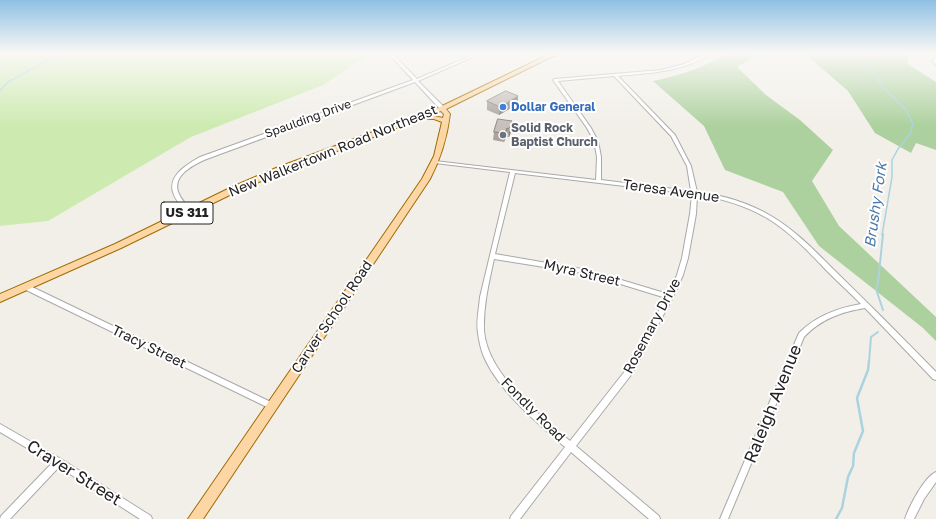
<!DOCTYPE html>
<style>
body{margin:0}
canvas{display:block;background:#f2efe9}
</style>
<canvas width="936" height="519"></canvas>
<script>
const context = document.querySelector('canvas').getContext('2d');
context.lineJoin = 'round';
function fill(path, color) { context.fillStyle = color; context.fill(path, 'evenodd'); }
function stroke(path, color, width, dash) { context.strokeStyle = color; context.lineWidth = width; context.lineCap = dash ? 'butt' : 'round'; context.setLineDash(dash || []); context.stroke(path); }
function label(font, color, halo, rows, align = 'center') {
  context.font = font + ' "Golos Text",sans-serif'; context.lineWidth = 4; context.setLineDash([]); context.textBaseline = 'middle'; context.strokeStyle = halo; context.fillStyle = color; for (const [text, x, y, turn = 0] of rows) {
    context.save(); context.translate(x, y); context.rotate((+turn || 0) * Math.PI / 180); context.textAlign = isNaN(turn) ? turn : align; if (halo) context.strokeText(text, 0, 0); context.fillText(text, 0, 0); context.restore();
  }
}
const grass = new Path2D(`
 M 0,53 L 372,53 L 323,85 L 191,137 L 48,221 L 0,226 Z`);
const forest = new Path2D(`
 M 728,53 L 760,53 L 737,67 L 766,95 L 800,120 L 833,150 L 812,181 L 839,226 L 936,317 L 936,341 L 923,328 L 819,246 L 783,192 L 725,170 L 704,126 L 653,81 C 680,75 704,68 728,53 Z
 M 804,53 L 909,53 L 908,64 L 936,82 L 936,150 L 916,143 L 911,153 L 875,133 L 848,91 Z`);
const streamFar2 = new Path2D(`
 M 865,53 L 864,63 L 866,68 L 874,74 L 883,87 L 906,110 L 913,124 L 910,134 L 898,149 L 892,160 L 892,177 L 882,235
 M 0,91 L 8,82 L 61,53`);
const streamFar1 = new Path2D(`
 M 883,234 L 878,283 L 876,289 L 883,310
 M 869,362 L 871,337 L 878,332`);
const stream = new Path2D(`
 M 836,519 L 842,508 L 848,477 L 853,466 L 854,453 L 863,431 L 857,398 L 868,370 L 869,361`);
const minor = new Path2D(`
 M 388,53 L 392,53 L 417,79 L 477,53 L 482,53 L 418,81 L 444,107 L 444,109 L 440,109 L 415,82 L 204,160 C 191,166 171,177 179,194 C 182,201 188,206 192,212 L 191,213 L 187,213 C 182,207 175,200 173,192 C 168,175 188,164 200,157 L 413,80 Z
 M 707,53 L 712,53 C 684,72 650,73 618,76 L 675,135 L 691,166 L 697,192 C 723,195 749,203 771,216 C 795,230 814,250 833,269 C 868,303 902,337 936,372 L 936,380 L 933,379 L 865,308 C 841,312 821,319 804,337 L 728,519 L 720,519 L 799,333 C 816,316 837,308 861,304 C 850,293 838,282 827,271 C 809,252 790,232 767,218 C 746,206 722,198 697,195 L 696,214 L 688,258 L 683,275 L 673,297 L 631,375 L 576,446 L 659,516 L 660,519 L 649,519 L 571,452 L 520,519 L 510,519 L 511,516 L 565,447 C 537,423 499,391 484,357 C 481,350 479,341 478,333 C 476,322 479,309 480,297 L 510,172 L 435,163 L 433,162 L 435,161 L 596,180 L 597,157 L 594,141 L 587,128 L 553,80 L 554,79 L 661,70 L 684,64 ZM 614,76 L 671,136 L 687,166 L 691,191 L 601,180 L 601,157 L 598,141 L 591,128 L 558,81 ZM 515,173 L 692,194 L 690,214 L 682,258 L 677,275 L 668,294 L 588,270 L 495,254 ZM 494,259 L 588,274 L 666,298 L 625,371 L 570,441 C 539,414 488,375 484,331 C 483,306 489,282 494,259 Z
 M 935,58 L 936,58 L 936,65 L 932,61 Z
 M 24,285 L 28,285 L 275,404 L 276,406 L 275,408 L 272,410 L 269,408 L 24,289 L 23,287 Z
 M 0,424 L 61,459 L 151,516 L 152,519 L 140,519 L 59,467 L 10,519 L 0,519 L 1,516 L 52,463 L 0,432 Z
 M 936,472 L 936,482 L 924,499 L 914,519 L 905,519 C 909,507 924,477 936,472 Z`);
const primary = new Path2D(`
 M 552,53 L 559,53 L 446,109 L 450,114 C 447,137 441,158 430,179 L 203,519 L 188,519 L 422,179 L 434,156 L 442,122 L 434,119 L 420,119 L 282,172 L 238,191 L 121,248 L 0,302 L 0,294 L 115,244 L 232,187 L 276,168 L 440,107 ZM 441,111 L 444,114 L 443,118 L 429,115 Z`);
const wall = new Path2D(`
 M 487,101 L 518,104 L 499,115 L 487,110 Z
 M 498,119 L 512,130 L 509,137 L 506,137 L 504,142 L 493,140 L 494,132 Z`);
const shadedWall = new Path2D(`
 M 518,96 L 518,104 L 499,115 L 500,107 Z
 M 512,121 L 512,130 L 509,137 L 509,129 Z
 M 507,128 L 506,137 L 504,142 L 505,133 Z`);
const building = new Path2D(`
 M 506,91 L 518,96 L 500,107 L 487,101 Z
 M 498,119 L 512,121 L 509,129 L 507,128 L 505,133 L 494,132 Z`);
const markers = [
 [503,107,4,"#3f7fe0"],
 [503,135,4,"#6b7280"]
];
const farShopnames = [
 ["Dollar General",511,107]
];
const farStreetnames = [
 ["Spaulding Drive",308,119,-20]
];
const farWorshipnames = [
 ["Solid Rock",511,128],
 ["Baptist Church",511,142]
];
const shields = [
 [187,213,52]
];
const shieldNames = [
 ["US 311",187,213]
];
const streetNames = [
 ["New Walkertown Road Northeast",333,151,-22],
 ["Teresa Avenue",671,191,8],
 ["Myra Street",582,273,13],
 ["Carver School Road",332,317,-56],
 ["Rosemary Drive",652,326,-62],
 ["Tracy Street",149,347,26],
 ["Fondly Road",533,410,45]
];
const waterNames = [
 ["Brushy Fork",876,205,-82]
];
const nearStreetnames = [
 ["Raleigh Avenue",773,404,-68],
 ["Craver Street",74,473,32]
];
fill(grass, '#cdebb0');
fill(forest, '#add19e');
stroke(streamFar2, '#aad3df', 1.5);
stroke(streamFar1, '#aad3df', 2);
stroke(stream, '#aad3df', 2.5);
stroke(minor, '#a9a9a9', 2);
stroke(primary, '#a06b00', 2);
fill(minor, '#fff');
fill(primary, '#fcd6a4');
fill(wall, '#aba49e');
fill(shadedWall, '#8b8681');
fill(building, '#c7bfb8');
stroke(building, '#8b8681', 1);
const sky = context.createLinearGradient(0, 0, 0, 126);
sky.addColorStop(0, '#8fc0e4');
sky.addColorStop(0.42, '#f9f8f5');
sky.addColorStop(1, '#f9f8f500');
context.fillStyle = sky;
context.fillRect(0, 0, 936, 126);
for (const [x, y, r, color] of markers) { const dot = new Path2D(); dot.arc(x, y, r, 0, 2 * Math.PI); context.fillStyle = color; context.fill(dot); stroke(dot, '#fff', 1.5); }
label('bold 12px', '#366cbe', '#fff', farShopnames, 'left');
label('12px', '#222', '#fff', farStreetnames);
label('bold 12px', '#5b616d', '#fff', farWorshipnames, 'left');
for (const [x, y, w] of shields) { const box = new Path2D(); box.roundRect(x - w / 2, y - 11, w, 22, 3); context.fillStyle = '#fff'; context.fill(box); stroke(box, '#222', 1); }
label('bold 13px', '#222', null, shieldNames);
label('14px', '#222', '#fff', streetNames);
label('italic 15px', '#4a7aab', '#fff', waterNames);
label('17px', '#222', '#fff', nearStreetnames);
</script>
